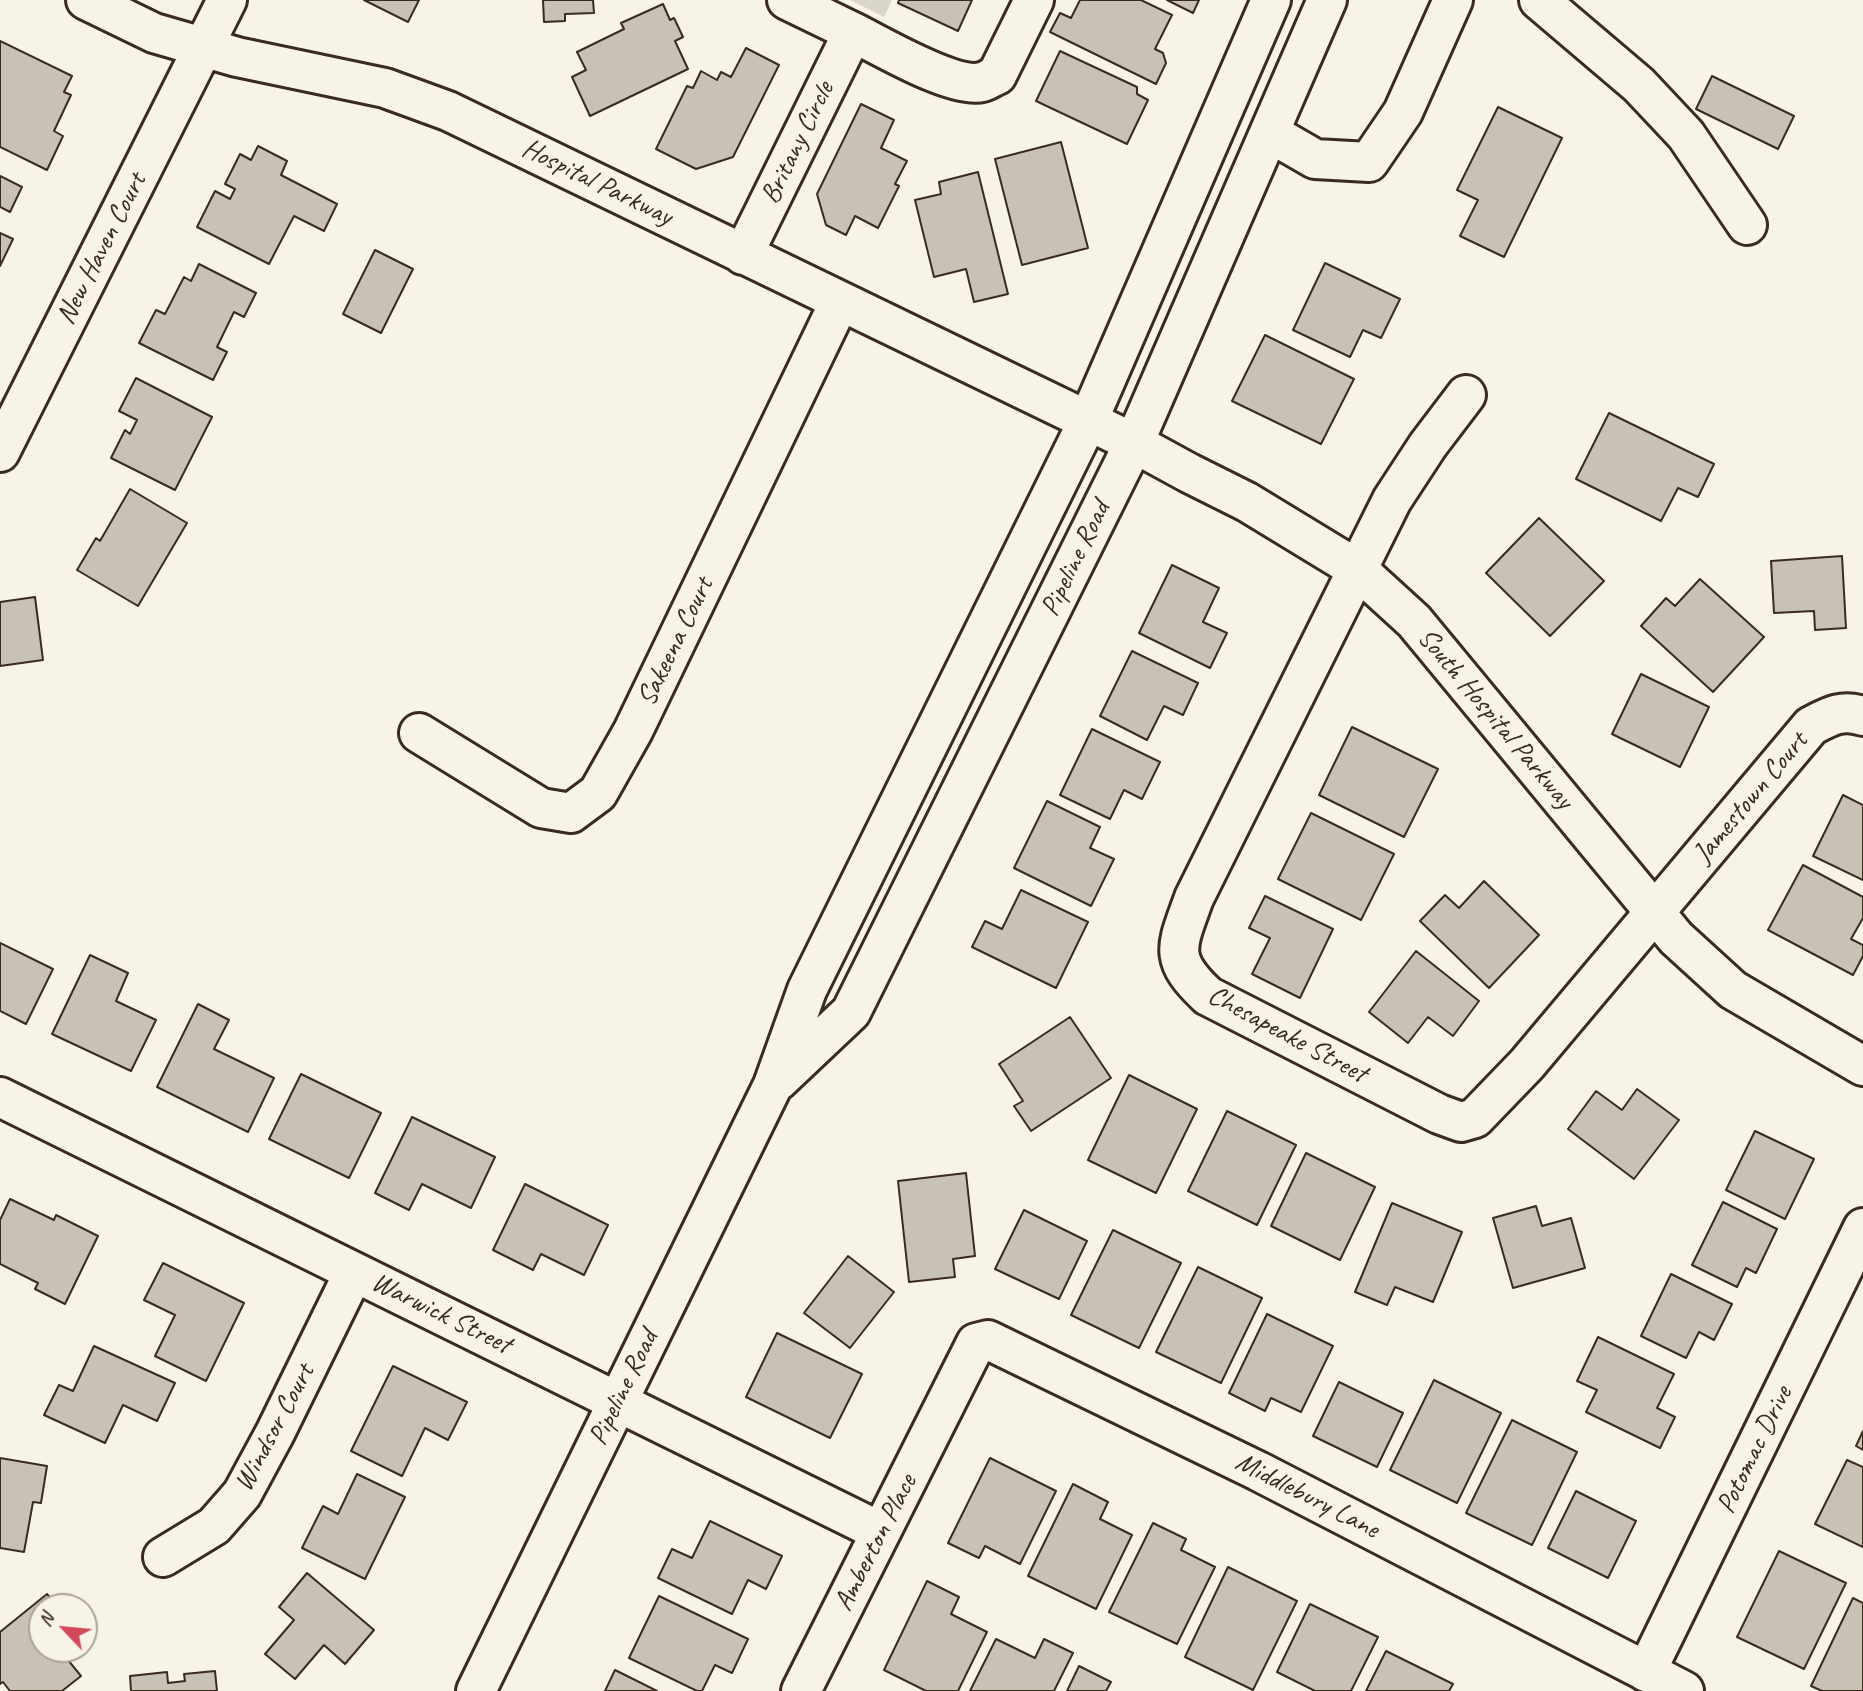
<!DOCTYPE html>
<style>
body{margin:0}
#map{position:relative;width:1863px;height:1691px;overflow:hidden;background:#f7f3e8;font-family:Caveat,sans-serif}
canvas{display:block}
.north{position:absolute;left:28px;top:1593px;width:70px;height:70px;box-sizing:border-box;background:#f7f3e8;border:2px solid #aca397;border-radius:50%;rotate:296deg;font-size:19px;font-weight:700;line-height:28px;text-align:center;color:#3b2a1e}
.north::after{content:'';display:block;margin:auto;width:24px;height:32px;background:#d1495b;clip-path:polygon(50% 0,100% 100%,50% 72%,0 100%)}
</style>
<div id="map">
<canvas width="1863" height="1691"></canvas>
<div class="north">N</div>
</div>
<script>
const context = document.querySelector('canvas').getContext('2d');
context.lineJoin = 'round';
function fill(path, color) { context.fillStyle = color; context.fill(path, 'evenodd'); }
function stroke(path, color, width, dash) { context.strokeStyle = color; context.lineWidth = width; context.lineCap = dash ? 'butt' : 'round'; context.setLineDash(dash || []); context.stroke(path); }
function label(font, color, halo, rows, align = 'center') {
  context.font = font + ' Caveat,sans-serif'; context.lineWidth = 5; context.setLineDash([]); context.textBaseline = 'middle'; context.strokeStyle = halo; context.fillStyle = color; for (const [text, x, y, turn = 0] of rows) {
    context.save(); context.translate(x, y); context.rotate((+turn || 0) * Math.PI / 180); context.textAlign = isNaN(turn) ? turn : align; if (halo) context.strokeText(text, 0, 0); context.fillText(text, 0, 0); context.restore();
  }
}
const green = new Path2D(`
 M 850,0 L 892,0 L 884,17 Z`);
const building = new Path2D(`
 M 364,0 L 419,0 L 408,22 Z
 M 543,0 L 593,0 L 594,13 L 565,14 L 565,21 L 544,22 Z
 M 899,0 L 972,0 L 958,31 L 898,3 Z
 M 1080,0 L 1141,0 L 1172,15 L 1155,49 L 1163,53 L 1166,63 L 1156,84 L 1050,32 L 1060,13 L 1071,18 Z
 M 1167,0 L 1199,0 L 1193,13 Z
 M 663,4 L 670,20 L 674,18 L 683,37 L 675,41 L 688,69 L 590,116 L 572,77 L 586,70 L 577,52 L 624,29 L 621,23 Z
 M 0,41 L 72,76 L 64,92 L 71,95 L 54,131 L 63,136 L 47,170 L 0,147 Z
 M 746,48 L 779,65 L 733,157 L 696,169 L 656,149 L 687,86 L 693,88 L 701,71 L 717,80 L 721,72 L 731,77 Z
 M 1060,51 L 1137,87 L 1137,94 L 1148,100 L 1127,144 L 1036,101 Z
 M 1712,76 L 1794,116 L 1778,149 L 1696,109 Z
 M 861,104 L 894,120 L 881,148 L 907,161 L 895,184 L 899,186 L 878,228 L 855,216 L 846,235 L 826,225 L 817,194 Z
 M 1498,107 L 1562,138 L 1504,257 L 1460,236 L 1478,200 L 1457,190 Z
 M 1061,142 L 1088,248 L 1022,265 L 995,159 Z
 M 258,146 L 287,161 L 281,175 L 337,204 L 324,231 L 294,216 L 269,264 L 197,227 L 215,191 L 230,199 L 235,189 L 225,184 L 240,154 L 251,160 Z
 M 978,172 L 1008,294 L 974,302 L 966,269 L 934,277 L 915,200 L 941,194 L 939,182 Z
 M 0,176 L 22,187 L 10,212 L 0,207 Z
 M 0,233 L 13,239 L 0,266 Z
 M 375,250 L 413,269 L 381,333 L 343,314 Z
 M 1325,263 L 1400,299 L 1381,338 L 1363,330 L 1350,357 L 1293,330 Z
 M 199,264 L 256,293 L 244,317 L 234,312 L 217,347 L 227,352 L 213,380 L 139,343 L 156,310 L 165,314 L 184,277 L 191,281 Z
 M 1265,335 L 1354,379 L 1321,444 L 1232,401 Z
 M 136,378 L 212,417 L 175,490 L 111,458 L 125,430 L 130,434 L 137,420 L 119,411 Z
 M 1609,413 L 1714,464 L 1698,497 L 1678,488 L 1661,521 L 1576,479 Z
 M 130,489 L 187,523 L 138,606 L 77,570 L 96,538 L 100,541 Z
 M 1539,518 L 1604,581 L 1550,636 L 1486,573 Z
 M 1842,556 L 1846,628 L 1815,630 L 1814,611 L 1774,613 L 1771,561 Z
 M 1172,565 L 1219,588 L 1203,622 L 1227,633 L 1210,668 L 1139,633 Z
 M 1700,579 L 1764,637 L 1713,692 L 1641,626 L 1666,598 L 1675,606 Z
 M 35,597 L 43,660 L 0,666 L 0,602 Z
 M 1132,651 L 1198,683 L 1183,715 L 1164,706 L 1147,740 L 1100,716 Z
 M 1641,674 L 1709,707 L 1680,767 L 1612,734 Z
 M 1352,727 L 1438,769 L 1404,837 L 1319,795 Z
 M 1092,729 L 1160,762 L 1142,799 L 1124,790 L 1110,819 L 1060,795 Z
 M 1843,795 L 1863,805 L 1863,880 L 1813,856 Z
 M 1047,801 L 1100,827 L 1090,848 L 1114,859 L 1091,906 L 1014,868 Z
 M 1311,813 L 1394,854 L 1361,920 L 1278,879 Z
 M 1803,865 L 1863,897 L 1863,918 L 1851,939 L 1863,945 L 1863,956 L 1853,975 L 1768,930 Z
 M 1484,881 L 1539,935 L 1489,988 L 1420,921 L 1445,895 L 1459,908 Z
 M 1021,890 L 1088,922 L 1056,988 L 972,947 L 985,921 L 1002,929 Z
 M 1265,896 L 1333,929 L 1300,998 L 1252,974 L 1270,938 L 1249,928 Z
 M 0,943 L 53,969 L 26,1024 L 0,1011 Z
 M 1416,951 L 1479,1001 L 1453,1036 L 1428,1017 L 1408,1043 L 1369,1012 Z
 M 90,955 L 128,973 L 116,1001 L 156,1020 L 131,1071 L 52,1034 Z
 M 198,1004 L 229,1020 L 214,1049 L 274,1078 L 248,1132 L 157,1087 Z
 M 1070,1017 L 1111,1078 L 1031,1131 L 1014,1106 L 1023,1101 L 999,1064 Z
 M 301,1074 L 381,1113 L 349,1178 L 269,1139 Z
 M 1129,1075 L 1197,1109 L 1156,1193 L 1088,1160 Z
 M 1637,1089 L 1679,1120 L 1634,1179 L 1568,1129 L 1596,1091 L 1622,1110 Z
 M 1227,1111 L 1296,1145 L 1257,1225 L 1188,1191 Z
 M 412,1117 L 495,1157 L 471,1208 L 422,1184 L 409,1210 L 375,1193 Z
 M 1755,1131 L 1814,1159 L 1785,1219 L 1726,1190 Z
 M 1306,1153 L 1375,1187 L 1340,1260 L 1271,1226 Z
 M 966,1173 L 975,1256 L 953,1259 L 955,1277 L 909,1282 L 898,1181 Z
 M 525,1184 L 608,1225 L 584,1275 L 541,1254 L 533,1270 L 493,1250 Z
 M 10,1199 L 54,1220 L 56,1215 L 98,1236 L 65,1304 L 35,1289 L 38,1283 L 0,1264 L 0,1220 Z
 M 1723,1202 L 1777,1229 L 1756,1273 L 1746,1268 L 1737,1287 L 1692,1265 Z
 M 1392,1203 L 1462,1232 L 1433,1302 L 1395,1287 L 1387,1305 L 1355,1292 Z
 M 1536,1206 L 1542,1226 L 1571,1218 L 1585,1268 L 1513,1288 L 1493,1218 Z
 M 1024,1210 L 1087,1241 L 1059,1299 L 995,1269 Z
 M 1113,1230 L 1181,1263 L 1139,1348 L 1071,1315 Z
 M 848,1256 L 894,1292 L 850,1348 L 804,1313 Z
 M 163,1263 L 244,1303 L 206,1381 L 155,1356 L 175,1315 L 144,1300 Z
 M 1198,1267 L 1262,1298 L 1221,1383 L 1156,1352 Z
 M 1671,1274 L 1732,1304 L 1714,1340 L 1699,1332 L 1686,1358 L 1641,1336 Z
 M 1267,1314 L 1333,1346 L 1301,1412 L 1271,1398 L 1265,1411 L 1229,1393 Z
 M 777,1333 L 862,1374 L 830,1438 L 746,1397 Z
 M 1598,1337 L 1674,1374 L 1657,1408 L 1675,1417 L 1660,1448 L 1586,1412 L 1597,1390 L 1577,1381 Z
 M 94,1346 L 175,1383 L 157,1421 L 123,1405 L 105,1443 L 44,1415 L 59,1385 L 73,1391 Z
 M 393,1366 L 467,1402 L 448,1440 L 425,1428 L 402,1476 L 351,1451 Z
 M 1434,1380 L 1501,1413 L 1457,1503 L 1390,1470 Z
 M 1339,1382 L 1403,1413 L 1377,1467 L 1313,1436 Z
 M 1512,1420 L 1577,1452 L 1532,1545 L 1466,1513 Z
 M 1863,1431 L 1863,1450 L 1856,1446 Z
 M 0,1458 L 47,1466 L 41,1503 L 33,1502 L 24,1552 L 0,1548 Z
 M 990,1458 L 1056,1491 L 1020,1564 L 985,1546 L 979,1558 L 948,1543 Z
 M 1847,1460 L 1863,1467 L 1863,1547 L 1815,1524 Z
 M 357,1474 L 405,1497 L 365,1579 L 302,1548 L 323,1506 L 338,1514 Z
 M 1073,1484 L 1108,1502 L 1100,1519 L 1132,1535 L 1096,1609 L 1028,1576 Z
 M 1576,1491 L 1636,1521 L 1608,1578 L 1548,1548 Z
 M 710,1521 L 782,1556 L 766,1589 L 748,1580 L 732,1614 L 658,1578 L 672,1549 L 692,1558 Z
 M 1153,1523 L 1186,1539 L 1181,1550 L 1215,1567 L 1177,1644 L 1109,1612 Z
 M 1779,1551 L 1846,1583 L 1804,1669 L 1737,1637 Z
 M 1228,1567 L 1297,1601 L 1253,1690 L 1185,1657 Z
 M 307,1573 L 374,1630 L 345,1664 L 324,1645 L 295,1679 L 265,1654 L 294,1620 L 279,1607 Z
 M 927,1581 L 959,1597 L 951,1614 L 987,1632 L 958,1691 L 926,1691 L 884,1670 Z
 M 47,1594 L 58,1607 L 42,1607 L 42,1649 L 59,1649 L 81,1676 L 62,1691 L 10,1691 L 3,1682 L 0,1684 L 0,1632 Z
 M 659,1596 L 748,1639 L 732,1673 L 715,1665 L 702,1691 L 697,1691 L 629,1658 Z
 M 1853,1598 L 1863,1603 L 1863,1691 L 1822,1691 L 1811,1686 Z
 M 1310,1604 L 1378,1637 L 1351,1691 L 1315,1691 L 1277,1672 Z
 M 996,1639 L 1035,1658 L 1044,1639 L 1073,1653 L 1054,1691 L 970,1691 Z
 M 1386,1651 L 1453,1684 L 1449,1691 L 1366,1691 Z
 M 1079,1666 L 1111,1682 L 1106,1691 L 1067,1691 Z
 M 615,1670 L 657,1691 L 605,1691 Z
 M 215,1671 L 217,1691 L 131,1691 L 130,1676 L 167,1672 L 168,1683 L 185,1681 L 184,1674 Z`);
const minor = new Path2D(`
 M 86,0 L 154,33 L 237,57 L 385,88 L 448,111 L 1134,443 L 1189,473 L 1247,502 L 1357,569 L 1414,621 L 1676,938 L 1733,990 L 1863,1066
 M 1539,0 L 1639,85 L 1686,135 L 1747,225
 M 853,32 C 881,46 953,89 982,82 C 987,81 992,77 997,75 L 1034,0
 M 1270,133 L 1315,159 L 1369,162 L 1403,112 L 1453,0
 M 743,255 L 853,32 L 787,0
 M 1466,395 L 1428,445 L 1392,500 L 1194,898 C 1177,946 1167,958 1208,996 L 1439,1114 L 1461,1122 L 1475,1118 L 1527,1064 L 1811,726 C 1830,716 1842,709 1863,716
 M 0,452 L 227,0
 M 419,733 L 541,808 L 571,813 L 598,793 L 633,731 L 840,301
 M 0,1097 L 881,1532
 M 163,1557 L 214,1526 L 242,1494 L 275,1433 L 354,1272
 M 1646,1672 L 1863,1228
 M 801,1691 L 976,1343 L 988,1340 L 1258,1471 L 1684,1691`);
const major = new Path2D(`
 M 778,1081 L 851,1012 L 1134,443 L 1327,0
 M 476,1691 L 773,1085 L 807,990 L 1088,421 L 1271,0`);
const streetNames = [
 ["Britany Circle",798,143,-64],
 ["Hospital Parkway",597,183,26],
 ["New Haven Court",102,249,-63],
 ["Pipeline Road",1076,559,-64],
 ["Sakeena Court",676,642,-64],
 ["South Hospital Parkway",1495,719,50],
 ["Jamestown Court",1751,798,-50],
 ["Chesapeake Street",1287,1035,28],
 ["Warwick Street",441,1314,26],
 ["Pipeline Road",624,1388,-64],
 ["Windsor Court",275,1428,-62],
 ["Potomac Drive",1755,1450,-64],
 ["Middlebury Lane",1307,1496,27],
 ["Amberton Place",876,1543,-63]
];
fill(green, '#dbd6cb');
fill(building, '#c8c1b6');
stroke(building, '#3b2a1e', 2);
stroke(minor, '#3b2a1e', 44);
stroke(major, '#3b2a1e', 44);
stroke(minor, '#f7f3e8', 38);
stroke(major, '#f7f3e8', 38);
label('28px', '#3b2a1e', '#f7f3e8', streetNames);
</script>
